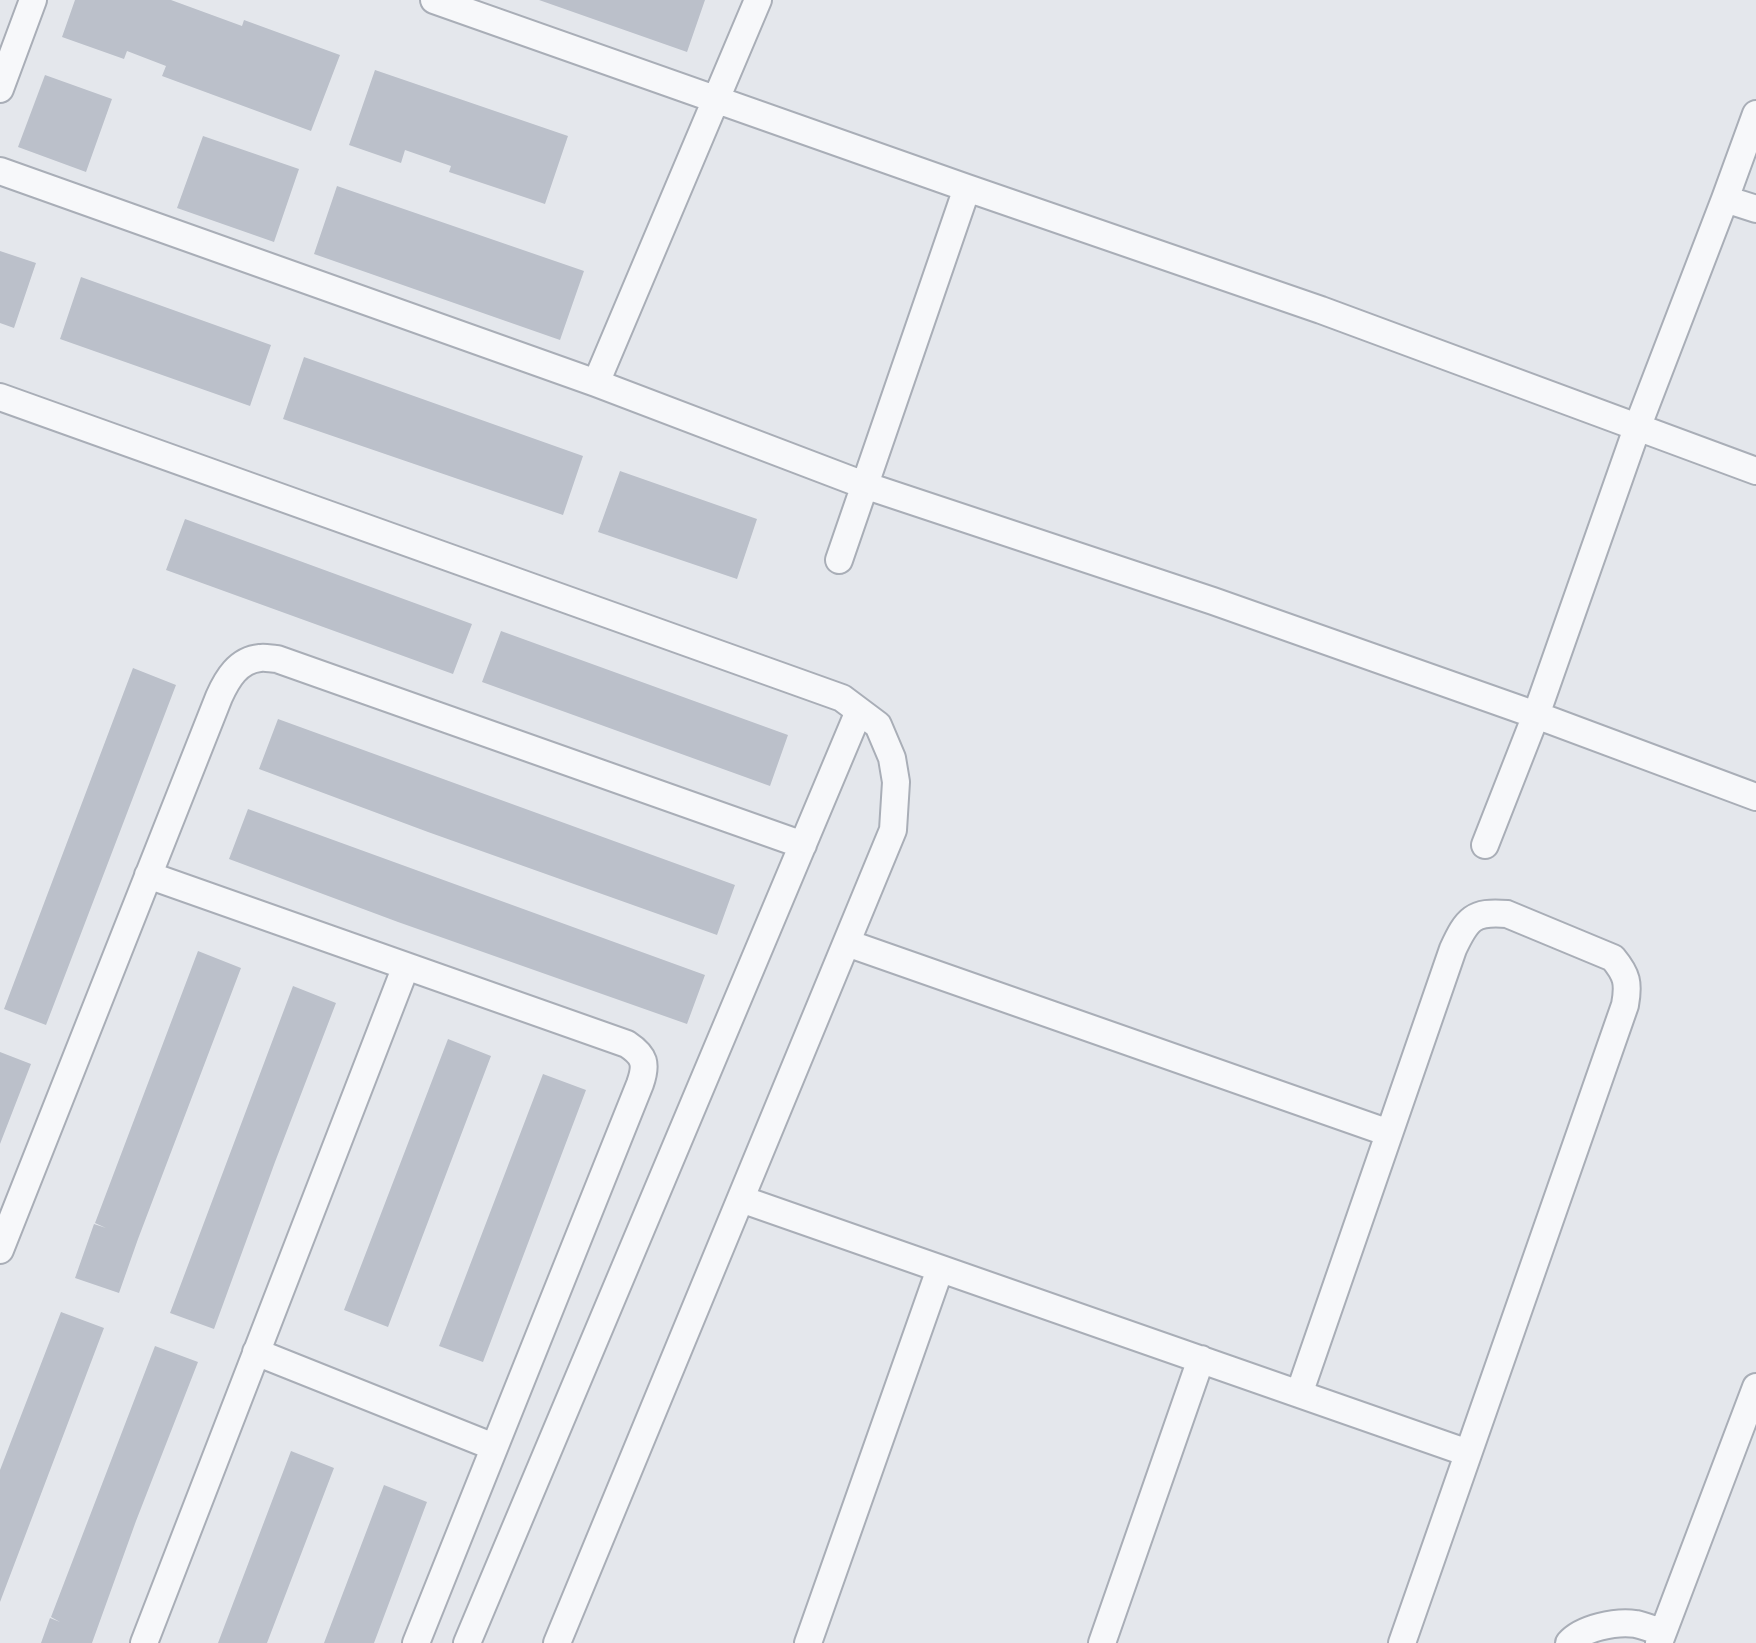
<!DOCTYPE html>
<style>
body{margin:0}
canvas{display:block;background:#e4e7ec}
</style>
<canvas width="1756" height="1643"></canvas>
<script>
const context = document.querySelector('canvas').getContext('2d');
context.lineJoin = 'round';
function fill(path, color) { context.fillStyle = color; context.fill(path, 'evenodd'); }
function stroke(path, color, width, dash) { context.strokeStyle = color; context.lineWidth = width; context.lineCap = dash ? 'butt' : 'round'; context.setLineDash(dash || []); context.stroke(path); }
const building = new Path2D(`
 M 75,0 L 171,0 L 242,26 L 244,20 L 340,55 L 311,131 L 162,76 L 166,66 L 127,51 L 124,59 L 62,37 Z
 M 539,0 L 705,0 L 687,52 Z
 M 375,70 L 568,136 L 545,204 L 449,172 L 451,166 L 405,150 L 401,163 L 349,145 Z
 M 45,75 L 112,99 L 86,172 L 18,147 Z
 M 203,136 L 299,169 L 274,242 L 177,208 Z
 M 337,186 L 584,271 L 560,340 L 314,254 Z
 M 0,251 L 36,263 L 14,328 L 0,323 Z
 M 81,277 L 271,345 L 250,406 L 60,339 Z
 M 304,357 L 583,456 L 563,515 L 283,419 Z
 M 620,471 L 757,519 L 737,579 L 598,532 Z
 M 185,519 L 472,624 L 453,674 L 166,570 Z
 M 501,631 L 788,735 L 770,786 L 482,682 Z
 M 133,668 L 176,685 L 46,1025 L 4,1009 Z
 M 278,719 L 735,885 L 717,935 L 428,832 L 259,769 Z
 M 248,809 L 705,975 L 687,1024 L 398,922 L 229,859 Z
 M 198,951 L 241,968 L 138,1239 L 119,1293 L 75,1278 L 94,1224 L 106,1228 L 95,1223 Z
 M 293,986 L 336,1003 L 275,1162 L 214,1329 L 170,1313 Z
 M 448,1039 L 491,1056 L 388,1327 L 344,1310 Z
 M 0,1052 L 31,1064 L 0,1144 Z
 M 543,1074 L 586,1090 L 483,1362 L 439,1346 Z
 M 61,1312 L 104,1328 L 0,1602 L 0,1470 Z
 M 155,1346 L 198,1362 L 136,1521 L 92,1643 L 41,1643 L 50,1618 L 60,1622 L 51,1617 Z
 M 291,1451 L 334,1468 L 267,1643 L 218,1643 Z
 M 384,1485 L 427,1502 L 374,1643 L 324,1643 Z`);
const minor = new Path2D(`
 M 434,0 L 967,188 L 1321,310 L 1756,471
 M 0,89 L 33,0
 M 0,171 L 596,383 L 864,485 L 1213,601 L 1536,715 L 1756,797
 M 1725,199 L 1756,209
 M 596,383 L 758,0
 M 0,397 L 842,698 L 878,725 L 892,758 L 896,782 L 893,830 L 557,1643
 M 839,560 L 967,188
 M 1485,845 L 1536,715 L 1637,428 L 1725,199 L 1756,114
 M 148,875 L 627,1044 C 645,1056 647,1064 640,1084 L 416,1643
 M 847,943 L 1389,1133
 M 741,1199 L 1468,1453
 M 0,1250 L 219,697 C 227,679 238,660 260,658 C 265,657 272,659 277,659 L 803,845
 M 256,1352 L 494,1447
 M 1299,1394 L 1453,949 C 1467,919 1473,911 1507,914 L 1613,958 C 1627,975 1629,983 1625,1005 L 1402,1643
 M 144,1643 L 406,966
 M 467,1643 L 859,711
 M 808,1643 L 940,1269
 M 1102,1643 L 1201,1359
 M 1569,1643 C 1582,1628 1616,1621 1636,1624 C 1645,1626 1654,1630 1663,1632
 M 1659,1643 L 1756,1387`);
fill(building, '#bbc0ca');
stroke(minor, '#a9aeb7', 30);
stroke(minor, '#f7f8fa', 26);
</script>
